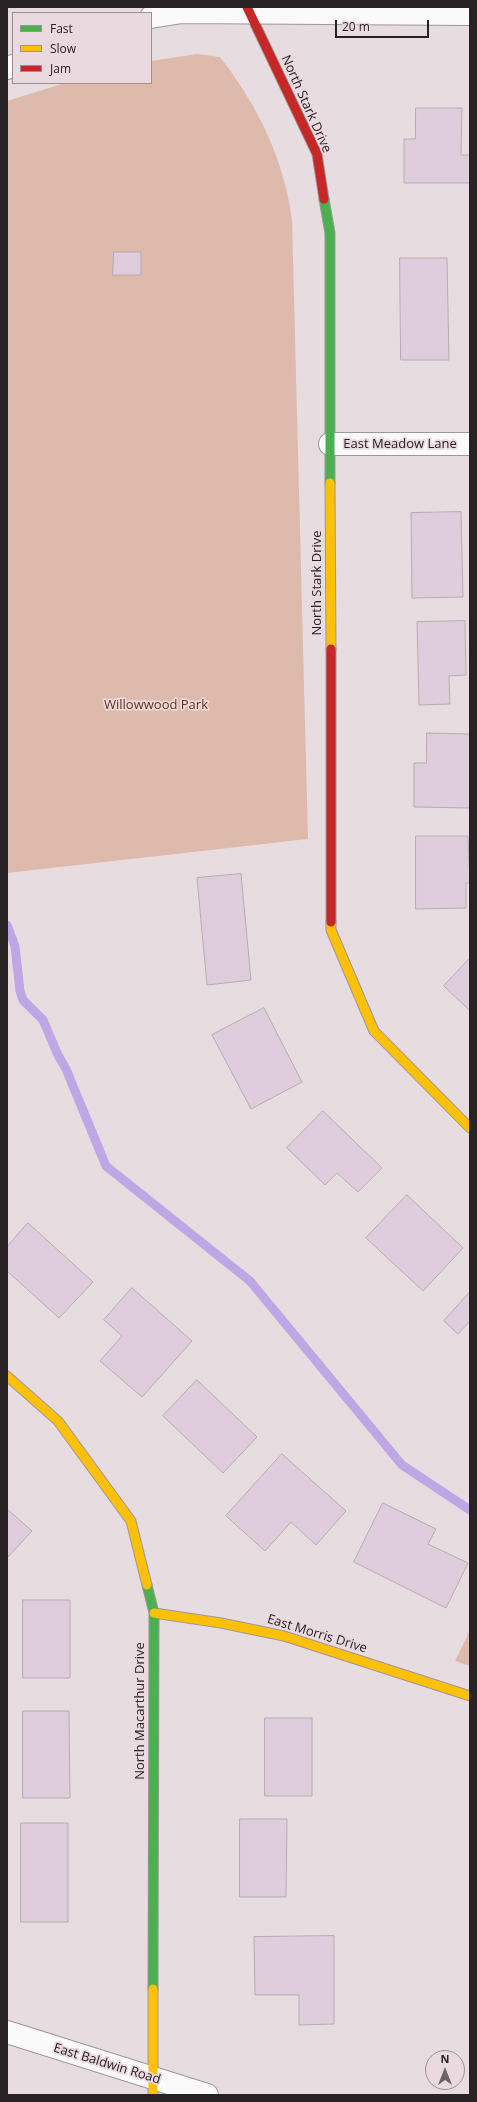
<!DOCTYPE html>
<style>
body{margin:0}
#map{position:relative;width:477px;height:2102px;overflow:hidden;background:#e7dde1;font-family:"Open Sans",sans-serif}
canvas{display:block}
.frame{position:absolute;inset:0;border:8px solid #282224;pointer-events:none}
.legend{position:absolute;left:12px;top:12px;width:140px;height:72px;box-sizing:border-box;background:#ebd9e0;border:1px solid #9d9095;margin:0;padding:5px 7px;list-style:none;font-size:12px;color:#282224}
.legend li{display:flex;align-items:center;gap:8px;height:20px}
.legend b{width:20px;border:1px solid #9d9095}
.north{position:absolute;left:425px;top:2050px;width:40px;height:40px;box-sizing:border-box;background:#ebd9e0;border:1px solid #9d9095;border-radius:50%;rotate:0deg;font-size:11px;font-weight:700;line-height:16px;text-align:center;color:#282224}
.north::after{content:'';display:block;margin:auto;width:14px;height:18px;background:#6b6366;clip-path:polygon(50% 0,100% 100%,50% 72%,0 100%)}
.scale{position:absolute;left:335px;top:20px;width:94px;height:18px;box-sizing:border-box;border:2px solid #282224;border-top:0;padding-left:5px;font-size:12px;line-height:14px;white-space:nowrap;color:#282224;-webkit-text-stroke:3px #ebd9e0;paint-order:stroke}
</style>
<div id="map">
<canvas width="477" height="2102"></canvas>
<div class="frame"></div>
<ul class="legend">
<li><b style="height:5px;background:#4caf50"></b>Fast</li>
<li><b style="height:5px;background:#ffc107"></b>Slow</li>
<li><b style="height:5px;background:#c62828"></b>Jam</li>
</ul>
<div class="north">N</div>
<div class="scale">20 m</div>
</div>
<script>
const context = document.querySelector('canvas').getContext('2d');
context.lineJoin = 'round';
function fill(path, color) { context.fillStyle = color; context.fill(path, 'evenodd'); }
function stroke(path, color, width, dash) { context.strokeStyle = color; context.lineWidth = width; context.lineCap = dash ? 'butt' : 'round'; context.setLineDash(dash || []); context.stroke(path); }
function label(font, color, halo, rows, align = 'center') {
  context.font = font + ' "Open Sans",sans-serif'; context.lineWidth = 3.5; context.setLineDash([]); context.textBaseline = 'middle'; context.strokeStyle = halo; context.fillStyle = color; for (const [text, x, y, turn = 0] of rows) {
    context.save(); context.translate(x, y); context.rotate((+turn || 0) * Math.PI / 180); context.textAlign = isNaN(turn) ? turn : align; if (halo) context.strokeText(text, 0, 0); context.fillText(text, 0, 0); context.restore();
  }
}
const green = new Path2D(`
 M 197,54 L 220,57 C 258,106 284,159 292,220 L 308,839 L 7,873 L 7,101 L 65,83 L 151,83 L 151,61 Z
 M 470,1630 L 470,1666 L 455,1661 Z`);
const stream = new Path2D(`
 M 7,925 L 15,946 L 20,991 L 23,1000 L 43,1020 L 58,1055 L 66,1069 L 106,1166 L 250,1281 L 402,1465 L 470,1510`);
const building = new Path2D(`
 M 416,108 L 462,108 L 461,155 L 470,155 L 470,183 L 404,183 L 404,139 L 415,139 Z
 M 114,252 L 141,252 L 141,275 L 113,275 Z
 M 400,258 L 447,258 L 449,360 L 401,360 Z
 M 461,512 L 463,597 L 412,598 L 411,513 Z
 M 465,621 L 466,675 L 449,676 L 450,704 L 419,705 L 417,622 Z
 M 427,733 L 470,734 L 470,808 L 414,807 L 414,763 L 426,763 Z
 M 416,836 L 468,836 L 470,883 L 466,883 L 466,908 L 416,909 Z
 M 241,874 L 251,980 L 207,985 L 197,878 Z
 M 470,958 L 470,1011 L 444,986 Z
 M 264,1008 L 302,1082 L 251,1109 L 212,1035 Z
 M 323,1111 L 382,1168 L 358,1192 L 337,1173 L 325,1185 L 287,1148 Z
 M 407,1195 L 463,1248 L 423,1291 L 366,1238 Z
 M 28,1223 L 93,1282 L 59,1318 L 7,1271 L 7,1247 Z
 M 132,1288 L 192,1341 L 142,1397 L 100,1361 L 122,1336 L 104,1320 Z
 M 470,1292 L 470,1321 L 458,1334 L 444,1321 Z
 M 197,1380 L 257,1437 L 223,1473 L 163,1416 Z
 M 282,1454 L 346,1511 L 316,1545 L 291,1522 L 265,1551 L 226,1516 Z
 M 383,1503 L 436,1529 L 428,1544 L 468,1563 L 446,1608 L 354,1562 Z
 M 7,1509 L 32,1531 L 7,1558 Z
 M 23,1600 L 70,1600 L 70,1678 L 23,1678 Z
 M 23,1711 L 69,1711 L 70,1798 L 23,1798 Z
 M 265,1718 L 312,1718 L 312,1796 L 265,1796 Z
 M 240,1819 L 287,1819 L 286,1897 L 240,1897 Z
 M 21,1823 L 68,1823 L 68,1922 L 21,1922 Z
 M 334,1936 L 334,2024 L 299,2025 L 299,1995 L 255,1995 L 254,1937 Z`);
const street = new Path2D(`
 M 151,17 L 182,12 L 470,14
 M 7,68 L 13,66
 M 330,444 L 470,444
 M 7,2032 L 207,2095`);
const fast = new Path2D(`
 M 324,199 L 330,233 L 330,483
 M 147,1585 L 154,1613 L 153,1989`);
const slow = new Path2D(`
 M 330,483 L 331,649
 M 331,922 L 331,930 L 374,1031 L 470,1128
 M 7,1376 L 58,1421 L 131,1521 L 147,1585
 M 154,1613 L 221,1623 L 284,1636 L 470,1696
 M 153,2095 L 153,1989`);
const jam = new Path2D(`
 M 247,7 L 317,154 L 324,199
 M 331,649 L 331,922`);
const streetNames = [
 ["North Stark Drive",306,104,66],
 ["East Meadow Lane",400,444],
 ["North Stark Drive",317,583,-90],
 ["East Morris Drive",317,1634,17],
 ["North Macarthur Drive",140,1711,-90],
 ["East Baldwin Road",107,2064,17]
];
const parkNames = [
 ["Willowwood Park",156,705]
];
fill(green, '#debaac');
stroke(stream, '#bea7e4', 9);
fill(building, '#dfccdd');
stroke(building, '#b3adb0', 1);
stroke(street, '#9e9699', 24);
stroke(fast, '#9e9699', 11);
stroke(slow, '#9e9699', 11);
stroke(jam, '#9e9699', 11);
stroke(street, '#fbfafa', 22);
stroke(fast, '#4caf50', 9);
stroke(slow, '#ffc107', 9);
stroke(jam, '#c62828', 9);
label('13px', '#282224', '#ebd9e0', streetNames);
label('13px', '#68300e', '#ebd9e0', parkNames);
</script>
